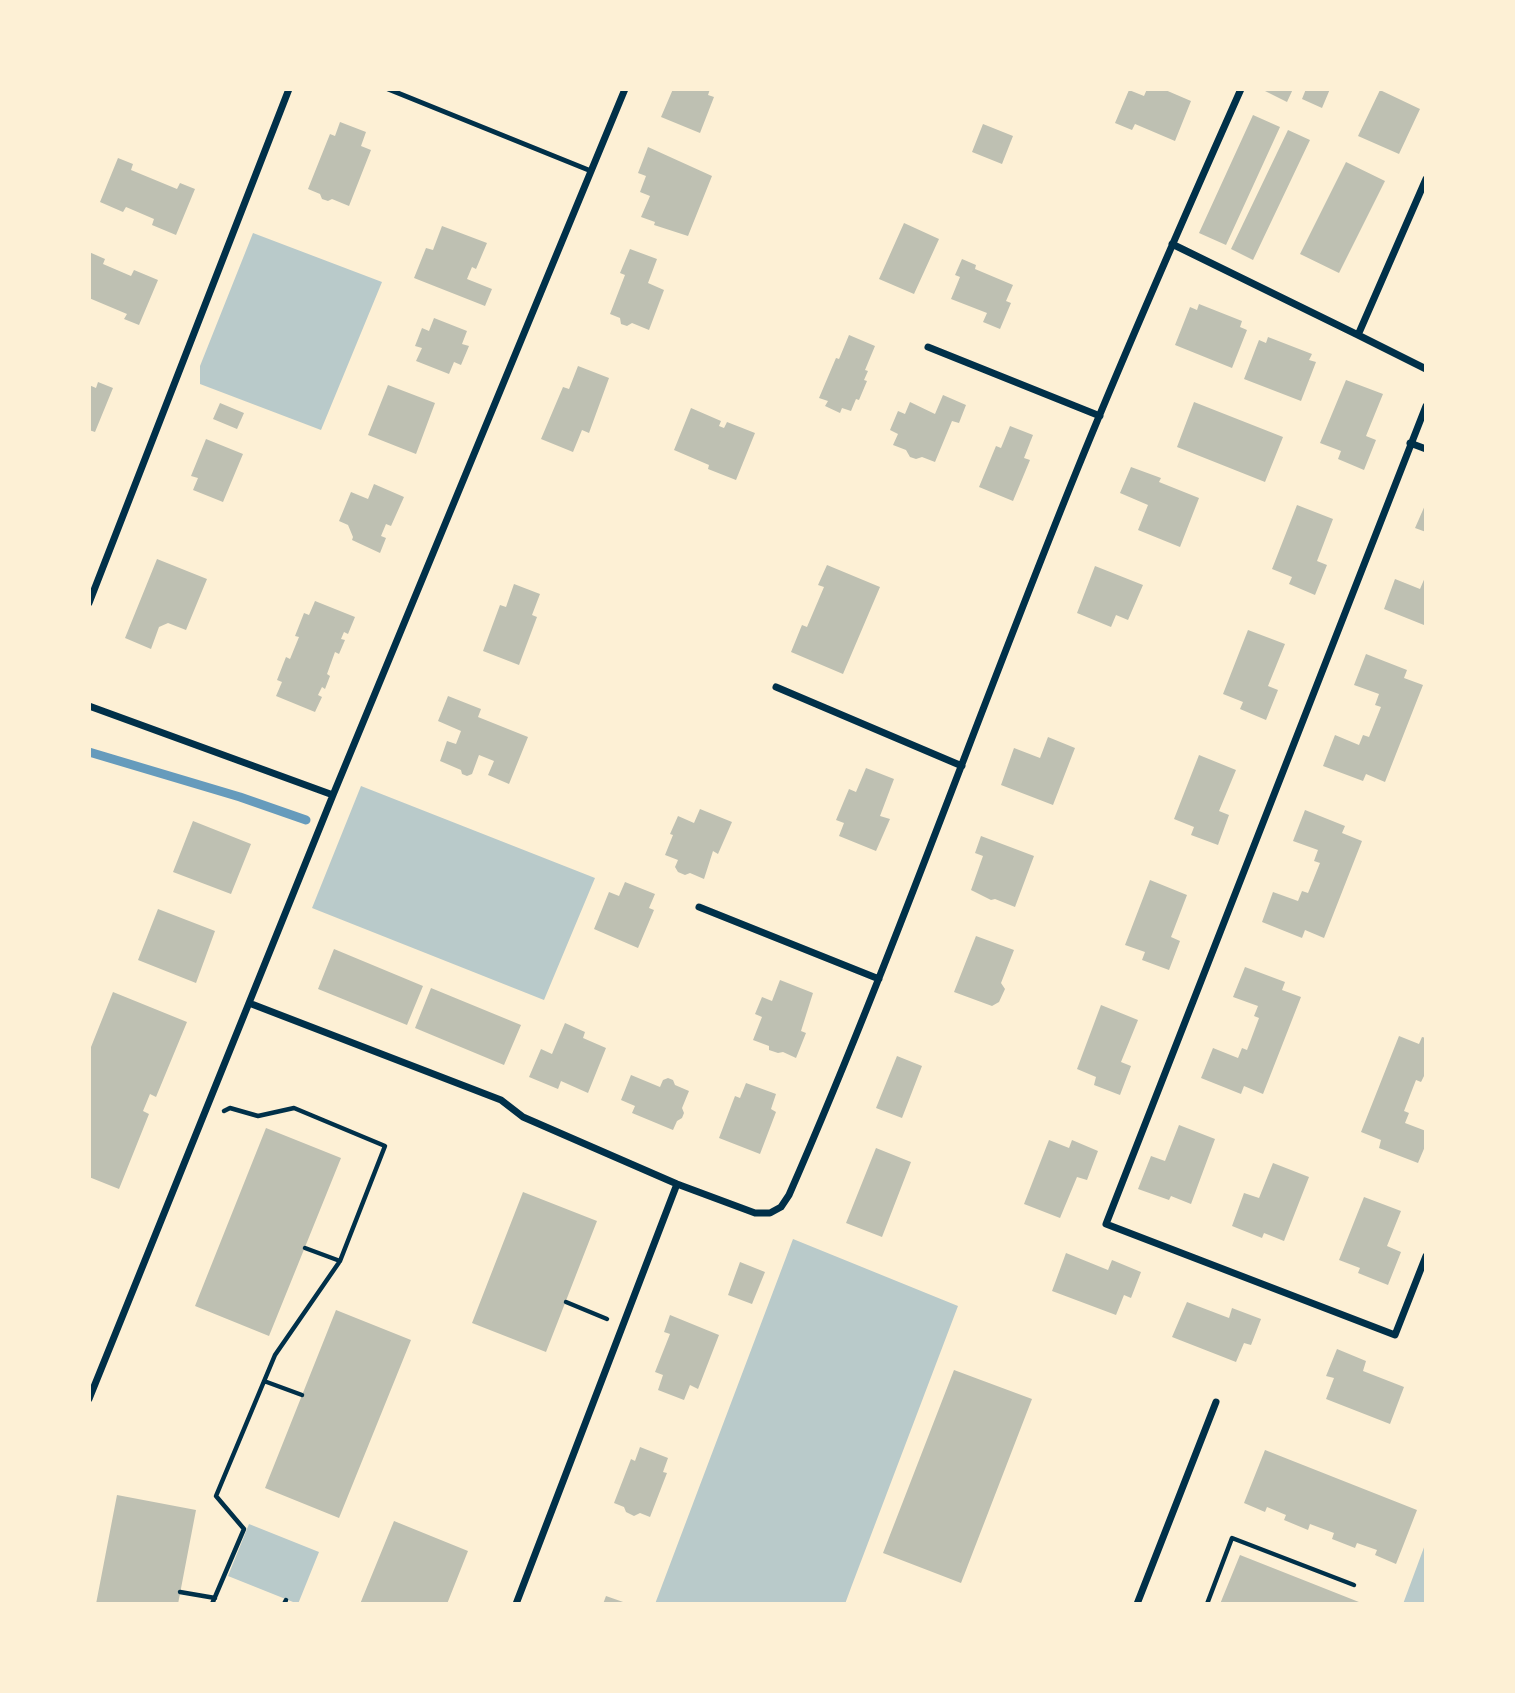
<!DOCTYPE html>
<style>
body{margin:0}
#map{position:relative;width:1515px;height:1693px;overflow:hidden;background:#fdf0d5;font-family:Quicksand,sans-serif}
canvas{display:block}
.frame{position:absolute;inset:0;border:91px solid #fdf0d5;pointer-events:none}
</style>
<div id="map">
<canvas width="1515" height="1693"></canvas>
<div class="frame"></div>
</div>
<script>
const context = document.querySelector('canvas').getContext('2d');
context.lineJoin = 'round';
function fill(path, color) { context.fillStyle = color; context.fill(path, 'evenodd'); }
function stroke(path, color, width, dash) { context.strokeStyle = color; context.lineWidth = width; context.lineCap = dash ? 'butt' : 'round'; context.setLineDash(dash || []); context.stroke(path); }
const green = new Path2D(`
 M 253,233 L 382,282 L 321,430 L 200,384 L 200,366 Z
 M 361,786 L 595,878 L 544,1000 L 312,908 Z
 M 793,1239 L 958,1306 L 852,1585 L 845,1604 L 655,1604 Z
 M 249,1524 L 319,1552 L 298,1604 L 228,1576 Z
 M 1426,1542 L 1426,1604 L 1403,1604 Z`);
const stream = new Path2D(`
 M 89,752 L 240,797 L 306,820`);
const building = new Path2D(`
 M 673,89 L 710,89 L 708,95 L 714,97 L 700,133 L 661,117 Z
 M 1147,89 L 1163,89 L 1191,101 L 1175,141 L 1135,124 L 1132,130 L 1115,123 L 1129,90 L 1144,96 Z
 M 1261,89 L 1293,89 L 1287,102 Z
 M 1306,89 L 1330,89 L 1322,108 L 1302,99 Z
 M 1380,90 L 1420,109 L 1399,154 L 1358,136 Z
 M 1253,115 L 1280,127 L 1226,245 L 1199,233 Z
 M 340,122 L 366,132 L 361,146 L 371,150 L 349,206 L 332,199 L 328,201 L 322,199 L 320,194 L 308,189 L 330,134 L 335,136 Z
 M 983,124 L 1013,136 L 1002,164 L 972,152 Z
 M 1288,130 L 1310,140 L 1253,260 L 1231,249 Z
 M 648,147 L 712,176 L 688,236 L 654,225 L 655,222 L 641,217 L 650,196 L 640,192 L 646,176 L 638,173 Z
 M 118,158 L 133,164 L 131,170 L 177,189 L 180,183 L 195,189 L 176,235 L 152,225 L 154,219 L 126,207 L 123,212 L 100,202 Z
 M 1346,162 L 1385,181 L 1339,273 L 1300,254 Z
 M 904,223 L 939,239 L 914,294 L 879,279 Z
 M 442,226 L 487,243 L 476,269 L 472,267 L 467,279 L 492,289 L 485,306 L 414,278 L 426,248 L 433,250 Z
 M 630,249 L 657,259 L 648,283 L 664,290 L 649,330 L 632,323 L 627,326 L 621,324 L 620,318 L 610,314 L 625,275 L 620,273 Z
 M 89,252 L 105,259 L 103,264 L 131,276 L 134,270 L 158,280 L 139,325 L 124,319 L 127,314 L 89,298 Z
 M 962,259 L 976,265 L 975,269 L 1013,285 L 1006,301 L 1011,303 L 1000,329 L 983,322 L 987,313 L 951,299 L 960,277 L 955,275 Z
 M 1199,304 L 1242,321 L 1240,327 L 1247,330 L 1232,368 L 1175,345 L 1190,307 L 1197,310 Z
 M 434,318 L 467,331 L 462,344 L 469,346 L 461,365 L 454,362 L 449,374 L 416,361 L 422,348 L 415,346 L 422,328 L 429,331 Z
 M 849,335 L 875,346 L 865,370 L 868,371 L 864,380 L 867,381 L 859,400 L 856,399 L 851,411 L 842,408 L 840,413 L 825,406 L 828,401 L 819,398 L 836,358 L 839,359 Z
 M 1268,337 L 1312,354 L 1309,360 L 1316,362 L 1301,401 L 1244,379 L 1259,340 L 1266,343 Z
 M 578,366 L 609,378 L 589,433 L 582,430 L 573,452 L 541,439 L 563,387 L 569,389 Z
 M 1346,380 L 1383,394 L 1366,436 L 1376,440 L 1364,470 L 1338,459 L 1341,451 L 1320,443 Z
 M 98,382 L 113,388 L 95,432 L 89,430 L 89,385 L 96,388 Z
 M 388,385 L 435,403 L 416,454 L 368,435 Z
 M 943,395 L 966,405 L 959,423 L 952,421 L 935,462 L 922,457 L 916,459 L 910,457 L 906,450 L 893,445 L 898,434 L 890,430 L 898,411 L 905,414 L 910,402 L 935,414 Z
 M 1194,402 L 1283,437 L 1265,482 L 1177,447 Z
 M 220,403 L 244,413 L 237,429 L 213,419 Z
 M 691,408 L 721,421 L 719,426 L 724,428 L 727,422 L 755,433 L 736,480 L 708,469 L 709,465 L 674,450 Z
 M 1010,426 L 1033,435 L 1024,458 L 1030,460 L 1013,501 L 979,487 L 996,446 L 1001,448 Z
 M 206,439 L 243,454 L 223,502 L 193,490 L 198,478 L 191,476 Z
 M 1131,467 L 1161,478 L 1159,482 L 1199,498 L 1180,547 L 1138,530 L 1148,505 L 1120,493 Z
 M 374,484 L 404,497 L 391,526 L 386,524 L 381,536 L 386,538 L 380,553 L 352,540 L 353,537 L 348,525 L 339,521 L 351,492 L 368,499 Z
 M 1426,503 L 1426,532 L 1415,528 Z
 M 1297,505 L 1333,519 L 1317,561 L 1327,565 L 1315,595 L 1289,584 L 1292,577 L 1272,569 Z
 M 157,559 L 207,579 L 186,630 L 168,623 L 159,627 L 151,649 L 125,638 Z
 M 827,565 L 880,587 L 843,674 L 791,652 L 802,625 L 807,627 L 824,587 L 818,585 Z
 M 1095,566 L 1143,585 L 1128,620 L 1116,615 L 1111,627 L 1077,613 Z
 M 1426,575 L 1424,625 L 1384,609 L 1395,579 L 1420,589 Z
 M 514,584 L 540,594 L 532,615 L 537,617 L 519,665 L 483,651 L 500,605 L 506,607 Z
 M 315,601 L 355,617 L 348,634 L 344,632 L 341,639 L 345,640 L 339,654 L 335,652 L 327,674 L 330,676 L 325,689 L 322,687 L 318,695 L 322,697 L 315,712 L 276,696 L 282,682 L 277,680 L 286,657 L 290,659 L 299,637 L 295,636 L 304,613 L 309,615 Z
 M 1248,630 L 1285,644 L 1268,686 L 1278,690 L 1266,720 L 1240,709 L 1243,702 L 1223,694 Z
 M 1366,654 L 1407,670 L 1404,678 L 1423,685 L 1385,782 L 1366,774 L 1363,781 L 1323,766 L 1335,735 L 1359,745 L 1363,735 L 1369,737 L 1381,707 L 1375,705 L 1379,694 L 1354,685 Z
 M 448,696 L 481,709 L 478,717 L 528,737 L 509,784 L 488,775 L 494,761 L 479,755 L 472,774 L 467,776 L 462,774 L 461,770 L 440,761 L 447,741 L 456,744 L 461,731 L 438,721 Z
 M 1048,737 L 1075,748 L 1053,805 L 1001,785 L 1014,748 L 1040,758 Z
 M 1199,755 L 1236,770 L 1219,811 L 1229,815 L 1218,845 L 1191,835 L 1194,827 L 1174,819 Z
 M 866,768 L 894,779 L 880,816 L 890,819 L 876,851 L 839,836 L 844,823 L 836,820 L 849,789 L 856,792 Z
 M 700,809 L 732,822 L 718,854 L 713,851 L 704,879 L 690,873 L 685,875 L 678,872 L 675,867 L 678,860 L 665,855 L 673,835 L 670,834 L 678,816 L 694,823 Z
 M 1305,810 L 1345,826 L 1342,833 L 1362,841 L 1324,938 L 1305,930 L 1302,938 L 1262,922 L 1273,892 L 1298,901 L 1302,891 L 1308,893 L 1320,863 L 1314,861 L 1318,850 L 1293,841 Z
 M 193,821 L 251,844 L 231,894 L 173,872 Z
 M 981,836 L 1034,856 L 1015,907 L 995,899 L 991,900 L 971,890 L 983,856 L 975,853 Z
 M 1150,880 L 1187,895 L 1171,937 L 1180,941 L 1169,970 L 1142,960 L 1145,952 L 1125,945 Z
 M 625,882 L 655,894 L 649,908 L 654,910 L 638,948 L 594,929 L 609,892 L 619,896 Z
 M 158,909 L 215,931 L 196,983 L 138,960 Z
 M 976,936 L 1014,950 L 1001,983 L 1005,989 L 999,1002 L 992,1006 L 954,992 Z
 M 334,949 L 423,986 L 407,1025 L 318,989 Z
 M 1245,967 L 1285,982 L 1282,990 L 1301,997 L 1263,1094 L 1244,1086 L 1241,1094 L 1201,1078 L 1213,1048 L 1238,1058 L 1242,1048 L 1247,1050 L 1259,1018 L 1254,1016 L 1258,1006 L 1233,997 Z
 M 780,980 L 813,993 L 801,1031 L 806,1033 L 796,1058 L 783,1052 L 778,1053 L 769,1050 L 769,1046 L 753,1040 L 762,1017 L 755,1014 L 762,997 L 772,1001 Z
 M 431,988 L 521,1025 L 504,1065 L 415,1028 Z
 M 113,992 L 187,1022 L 156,1097 L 150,1094 L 143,1111 L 149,1114 L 119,1189 L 89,1177 L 89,1052 Z
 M 1101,1005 L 1138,1020 L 1121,1062 L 1131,1066 L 1120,1095 L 1094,1085 L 1096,1077 L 1077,1069 Z
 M 565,1023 L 585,1032 L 583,1038 L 606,1048 L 588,1093 L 561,1081 L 558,1089 L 529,1077 L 541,1049 L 552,1054 Z
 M 1399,1036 L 1419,1044 L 1422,1037 L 1426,1038 L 1426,1072 L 1421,1082 L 1416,1080 L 1404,1111 L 1409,1113 L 1405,1123 L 1426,1131 L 1426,1144 L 1418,1163 L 1379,1148 L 1381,1140 L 1361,1132 Z
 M 897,1056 L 922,1066 L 902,1118 L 876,1108 Z
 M 631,1075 L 660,1087 L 663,1080 L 668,1078 L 673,1080 L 675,1085 L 689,1091 L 682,1108 L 684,1113 L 682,1118 L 677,1121 L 673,1130 L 632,1113 L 635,1106 L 621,1100 Z
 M 746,1083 L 776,1094 L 771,1109 L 776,1112 L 760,1154 L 719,1138 L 735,1096 L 740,1098 Z
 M 1179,1125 L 1215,1139 L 1191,1204 L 1171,1196 L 1169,1200 L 1138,1189 L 1151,1156 L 1165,1161 Z
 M 266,1128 L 341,1158 L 269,1336 L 195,1306 Z
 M 1049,1140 L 1069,1148 L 1072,1140 L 1098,1151 L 1087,1180 L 1077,1177 L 1060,1218 L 1024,1204 Z
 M 876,1148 L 911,1162 L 882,1237 L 846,1223 Z
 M 1273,1163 L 1309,1177 L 1284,1241 L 1264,1233 L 1262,1238 L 1232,1226 L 1244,1193 L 1259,1198 Z
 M 523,1192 L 597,1221 L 546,1352 L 472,1323 Z
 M 1364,1197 L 1401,1211 L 1387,1246 L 1401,1252 L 1388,1285 L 1358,1273 L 1360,1268 L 1339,1260 Z
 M 1066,1253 L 1108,1270 L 1112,1260 L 1141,1272 L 1131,1298 L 1124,1295 L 1116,1315 L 1052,1291 Z
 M 740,1262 L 765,1272 L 752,1304 L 728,1295 Z
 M 1187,1302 L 1229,1318 L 1232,1308 L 1261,1319 L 1251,1345 L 1244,1343 L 1236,1362 L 1172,1337 Z
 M 336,1310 L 411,1340 L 339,1518 L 265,1488 Z
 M 670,1315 L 719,1335 L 698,1389 L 690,1385 L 684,1400 L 658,1390 L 663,1375 L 655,1372 L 670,1334 L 664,1332 Z
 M 1337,1349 L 1366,1361 L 1363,1371 L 1404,1387 L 1390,1424 L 1326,1399 L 1334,1378 L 1326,1376 Z
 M 954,1370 L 1032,1399 L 961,1583 L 883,1553 Z
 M 640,1447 L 668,1458 L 663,1472 L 667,1473 L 650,1517 L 640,1513 L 634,1516 L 626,1512 L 624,1507 L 614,1503 L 631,1459 L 635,1461 Z
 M 1265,1450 L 1417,1510 L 1396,1564 L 1375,1555 L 1377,1550 L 1357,1543 L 1355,1548 L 1332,1539 L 1334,1533 L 1310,1524 L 1308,1530 L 1284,1520 L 1286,1515 L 1267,1507 L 1265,1512 L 1244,1503 Z
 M 117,1495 L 196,1510 L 178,1604 L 96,1604 Z
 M 394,1521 L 468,1551 L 447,1604 L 360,1604 Z
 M 1240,1555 L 1364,1604 L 1220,1604 Z
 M 606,1596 L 626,1603 L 626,1604 L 603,1604 Z`);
const path = new Path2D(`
 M 305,1248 L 340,1261
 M 566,1302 L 607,1319
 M 264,1381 L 302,1395
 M 180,1592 L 215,1598
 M 212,1604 L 244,1529 L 216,1496 L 275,1355 L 340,1261 L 385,1146 L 294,1108 L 258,1116 L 230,1108 L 224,1111
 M 284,1604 L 286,1600
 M 1207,1604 L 1232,1538 L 1354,1585`);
const service = new Path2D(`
 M 388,89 L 591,171`);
const minor = new Path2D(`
 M 1426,179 L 1358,335 L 1426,369
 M 1172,244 L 1358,335
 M 928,347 L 1100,416
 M 1426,406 L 1106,1224 L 1395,1335 L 1426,1256
 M 1410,443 L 1426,449
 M 89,603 L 289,89
 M 776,687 L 962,766
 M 89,706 L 333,795
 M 699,907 L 879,979
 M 249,1003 L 501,1100 L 523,1117 L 677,1184 L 755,1213 L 770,1213 L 781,1207 L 789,1195 C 893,957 979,711 1077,470 C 1129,342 1185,215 1241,89
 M 89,1399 L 333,795 L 625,89
 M 516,1604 L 677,1184
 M 1137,1604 L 1216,1402`);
fill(green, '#b9caca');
stroke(stream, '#669bbc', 9);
fill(building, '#bec0b2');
stroke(path, '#003049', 4.5);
stroke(service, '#003049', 5);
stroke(minor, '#003049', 7);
</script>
